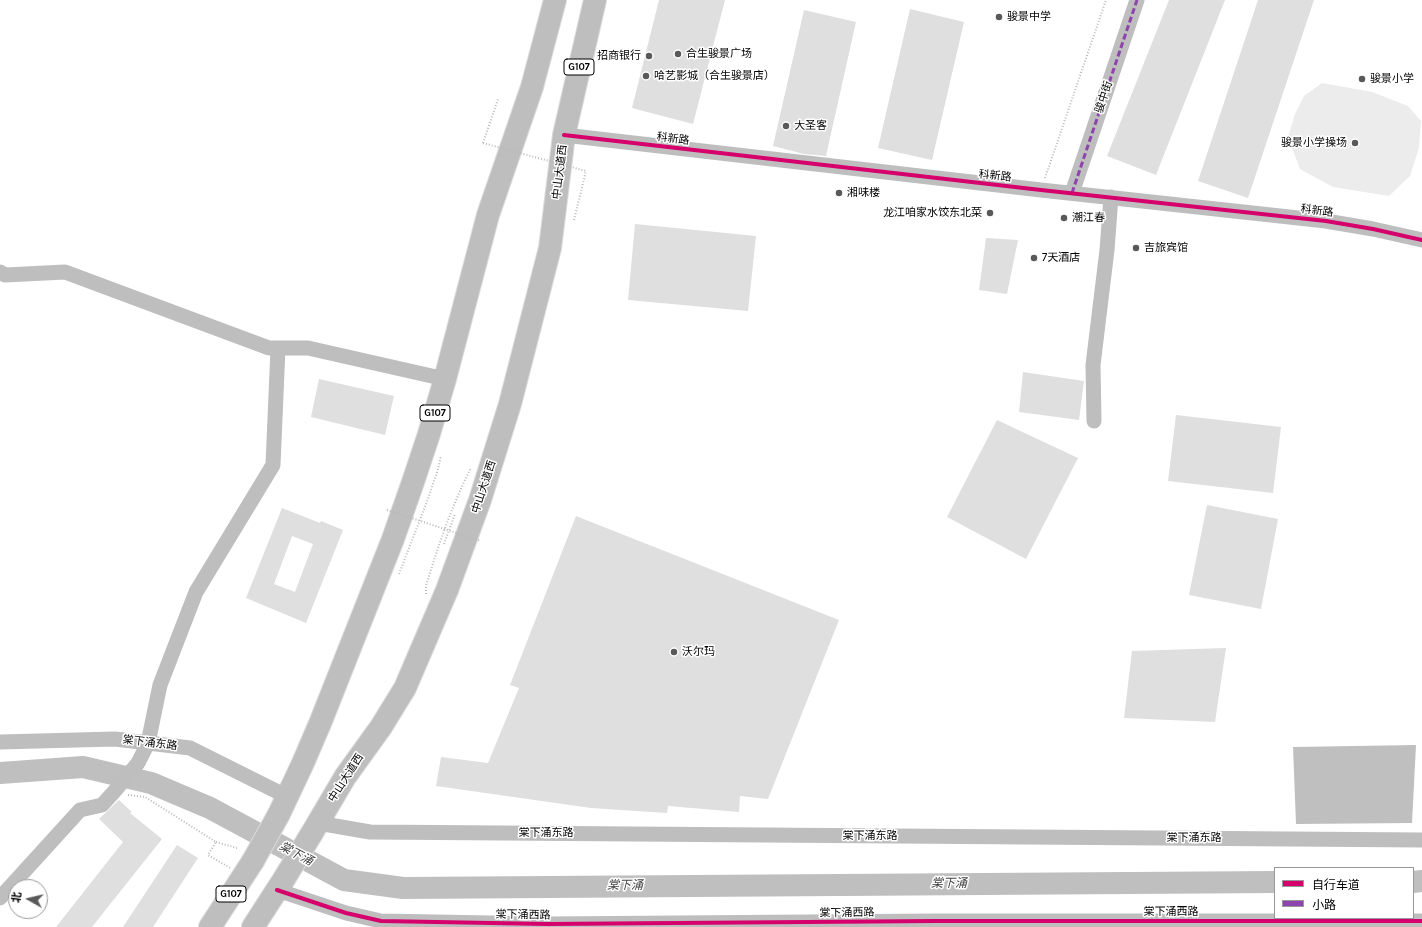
<!DOCTYPE html>
<meta charset="utf-8">
<style>
body{margin:0}
#map{position:relative;width:1422px;height:927px;overflow:hidden;background:#fff;font-family:Karla,"Noto Sans SC",sans-serif}
canvas{display:block}
.legend{position:absolute;left:1274px;top:867px;width:140px;height:52px;box-sizing:border-box;background:#fff;border:1px solid #999;margin:0;padding:5px 7px;list-style:none;font-size:12px;color:#000}
.legend li{display:flex;align-items:center;gap:8px;height:20px}
.legend b{width:20px;border:1px solid #999}
.north{position:absolute;left:8px;top:879px;width:40px;height:40px;box-sizing:border-box;background:#fff;border:1px solid #999;border-radius:50%;rotate:278deg;font-size:11px;font-weight:700;line-height:16px;text-align:center;color:#000}
.north::after{content:'';display:block;margin:auto;width:14px;height:18px;background:#595959;clip-path:polygon(50% 0,100% 100%,50% 72%,0 100%)}
</style>
<div id="map">
<canvas width="1422" height="927"></canvas>
<ul class="legend">
<li><b style="height:5px;background:#d6006c"></b>自行车道</li>
<li><b style="height:5px;background:#8e44ad"></b>小路</li>
</ul>
<div class="north">北</div>
</div>
<script>
const context = document.querySelector('canvas').getContext('2d');
context.lineJoin = 'round';
function fill(path, color) { context.fillStyle = color; context.fill(path, 'evenodd'); }
function stroke(path, color, width, dash) { context.strokeStyle = color; context.lineWidth = width; context.lineCap = dash ? 'butt' : 'round'; context.setLineDash(dash || []); context.stroke(path); }
function label(font, color, halo, rows, align = 'center') {
  context.font = font + ' Karla,"Noto Sans SC",sans-serif'; context.lineWidth = 3; context.setLineDash([]); context.textBaseline = 'middle'; context.strokeStyle = halo; context.fillStyle = color; for (const [text, x, y, turn = 0] of rows) {
    context.save(); context.translate(x, y); context.rotate((+turn || 0) * Math.PI / 180); context.textAlign = isNaN(turn) ? turn : align; if (halo) context.strokeText(text, 0, 0); context.fillText(text, 0, 0); context.restore();
  }
}
const green = new Path2D(`
 M 1322,83 L 1372,92 L 1408,106 L 1421,121 L 1419,148 L 1410,176 L 1389,196 L 1333,187 L 1300,169 L 1288,137 L 1295,114 L 1304,96 Z`);
const water = new Path2D(`
 M 1416,745 L 1412,823 L 1296,824 L 1293,747 Z`);
const river = new Path2D(`
 M 0,773 L 83,767 L 151,783 L 210,808 L 344,880 L 403,888 L 1275,882
 M 1413,882 L 1422,881`);
const building = new Path2D(`
 M 659,0 L 725,0 L 693,124 L 632,108 Z
 M 1169,0 L 1225,0 L 1156,175 L 1107,156 Z
 M 1258,0 L 1314,0 L 1248,198 L 1198,181 Z
 M 910,9 L 964,22 L 932,160 L 878,148 Z
 M 804,10 L 856,22 L 826,156 L 804,154 L 773,146 Z
 M 635,224 L 756,236 L 748,311 L 628,300 Z
 M 986,238 L 1018,240 L 1007,294 L 979,290 Z
 M 1023,372 L 1084,381 L 1079,420 L 1019,412 Z
 M 319,379 L 394,396 L 385,435 L 311,417 Z
 M 1176,415 L 1281,427 L 1273,493 L 1168,481 Z
 M 997,420 L 1078,458 L 1026,559 L 947,517 Z
 M 1207,505 L 1278,519 L 1261,609 L 1189,595 Z
 M 282,508 L 320,523 L 321,521 L 343,530 L 306,623 L 246,598 ZM 292,536 L 313,544 L 295,592 L 274,584 Z
 M 576,516 L 839,620 L 768,799 L 740,796 L 739,812 L 668,806 L 667,813 L 591,808 L 436,786 L 441,757 L 488,763 L 519,688 L 510,685 Z
 M 1226,648 L 1215,722 L 1124,718 L 1132,651 Z
 M 119,800 L 132,812 L 130,813 L 162,839 L 92,927 L 56,927 L 123,842 L 99,819 Z
 M 177,845 L 198,858 L 153,927 L 123,927 Z`);
const path = new Path2D(`
 M 483,143 L 498,99
 M 1045,178 L 1106,0
 M 574,220 L 586,171
 M 444,544 L 455,514
 M 399,574 L 428,499 L 438,469 L 441,456
 M 426,594 L 426,586 C 438,546 452,505 471,468
 M 128,795 L 145,797 L 216,842 L 208,855 L 230,868
 M 216,842 L 237,848`);
const minor = new Path2D(`
 M 564,135 L 1041,190 L 1326,221 L 1373,229 L 1422,240
 M 1072,193 L 1137,0
 M 0,272 L 5,275 L 65,272 L 269,348 L 308,348 L 445,379
 M 1094,421 L 1093,365 L 1107,250 L 1111,197
 M 0,742 L 115,739 L 190,748 L 288,797
 M 318,823 L 370,832 L 1422,840
 M 277,890 L 346,913 L 381,921 L 547,924 L 936,921 L 1422,921
 M 0,898 L 80,810 L 102,805 L 113,793 L 138,763 L 148,743 L 160,685 L 196,592 L 273,465 L 278,348`);
const highway = new Path2D(`
 M 279,814 L 303,763 L 321,721 L 393,539 L 413,482 L 429,434 L 445,379 L 488,215 L 532,87 L 555,0
 M 312,833 L 345,777 L 381,727 L 405,688 L 447,590 L 480,500 L 510,404 L 550,248 L 564,135 L 595,0
 M 210,927 L 253,861
 M 253,927 L 284,879`);
const pathBridge = new Path2D(`
 M 483,143 L 586,171
 M 387,510 L 481,541`);
const highwayBridge = new Path2D(`
 M 253,861 L 279,814
 M 284,879 L 312,833`);
const quiet = new Path2D(`
 M 1072,193 L 1137,0`);
const cycleway = new Path2D(`
 M 564,135 L 1041,190 L 1326,221 L 1373,229 L 1422,240
 M 277,890 L 346,913 L 381,921 L 547,924 L 936,921 L 1422,921`);
const markers = [
 [999,17,4,"#595959"],
 [678,54,4,"#595959"],
 [649,56,4,"#595959"],
 [646,76,4,"#595959"],
 [1362,79,4,"#595959"],
 [786,126,4,"#595959"],
 [1355,143,4,"#595959"],
 [839,193,4,"#595959"],
 [990,213,4,"#595959"],
 [1064,218,4,"#595959"],
 [1136,248,4,"#595959"],
 [1034,258,4,"#595959"],
 [674,652,4,"#595959"]
];
const shields = [
 [579,67,30],
 [435,413,30],
 [231,894,30]
];
const shieldNames = [
 ["G107",579,67],
 ["G107",435,413],
 ["G107",231,894]
];
const poiNames = [
 ["骏景中学",1007,17],
 ["合生骏景广场",686,54],
 ["招商银行",641,56,"right"],
 ["哈艺影城（合生骏景店）",654,76],
 ["骏景小学",1370,79],
 ["大圣客",794,126],
 ["骏景小学操场",1347,143,"right"],
 ["湘味楼",847,193],
 ["龙江咱家水饺东北菜",982,213,"right"],
 ["潮江春",1072,218],
 ["吉旅宾馆",1144,248],
 ["7天酒店",1042,258],
 ["沃尔玛",682,652]
];
const streetNames = [
 ["骏中街",1104,97,-72],
 ["科新路",673,139,7],
 ["中山大道西",560,172,-83],
 ["科新路",995,176,6],
 ["科新路",1317,211,7],
 ["中山大道西",484,487,-72],
 ["棠下涌东路",150,743,7],
 ["中山大道西",346,778,-57],
 ["棠下涌东路",546,833],
 ["棠下涌东路",870,836],
 ["棠下涌东路",1194,838],
 ["棠下涌西路",1171,912],
 ["棠下涌西路",847,913,-1],
 ["棠下涌西路",523,915,1]
];
const waterNames = [
 ["棠下涌",296,854,28],
 ["棠下涌",949,884],
 ["棠下涌",625,886]
];
fill(green, '#ececec');
fill(water, '#bfbfbf');
stroke(river, '#bfbfbf', 22);
fill(building, '#dfdfdf');
stroke(highway, '#dbdbdb', 24);
stroke(path, '#b9b9b9', 2, [1, 2]);
stroke(minor, '#bebebe', 15);
stroke(highway, '#bebebe', 22);
stroke(highwayBridge, '#dbdbdb', 24, []);
stroke(pathBridge, '#b9b9b9', 2, [1, 2]);
stroke(highwayBridge, '#bebebe', 22);
stroke(quiet, '#8e44ad', 3, [6, 3]);
stroke(cycleway, '#d6006c', 4);
for (const [x, y, r, color] of markers) { const dot = new Path2D(); dot.arc(x, y, r, 0, 2 * Math.PI); context.fillStyle = color; context.fill(dot); stroke(dot, '#fff', 1.5); }
for (const [x, y, w] of shields) { const box = new Path2D(); box.roundRect(x - w / 2, y - 8, w, 16, 3); context.fillStyle = '#fff'; context.fill(box); stroke(box, '#000', 1); }
label('bold 10px', '#000', null, shieldNames);
label('11px', '#000', '#fff', poiNames, 'left');
label('11px', '#000', '#fff', streetNames);
label('italic 12px', '#444', '#fff', waterNames);
</script>
